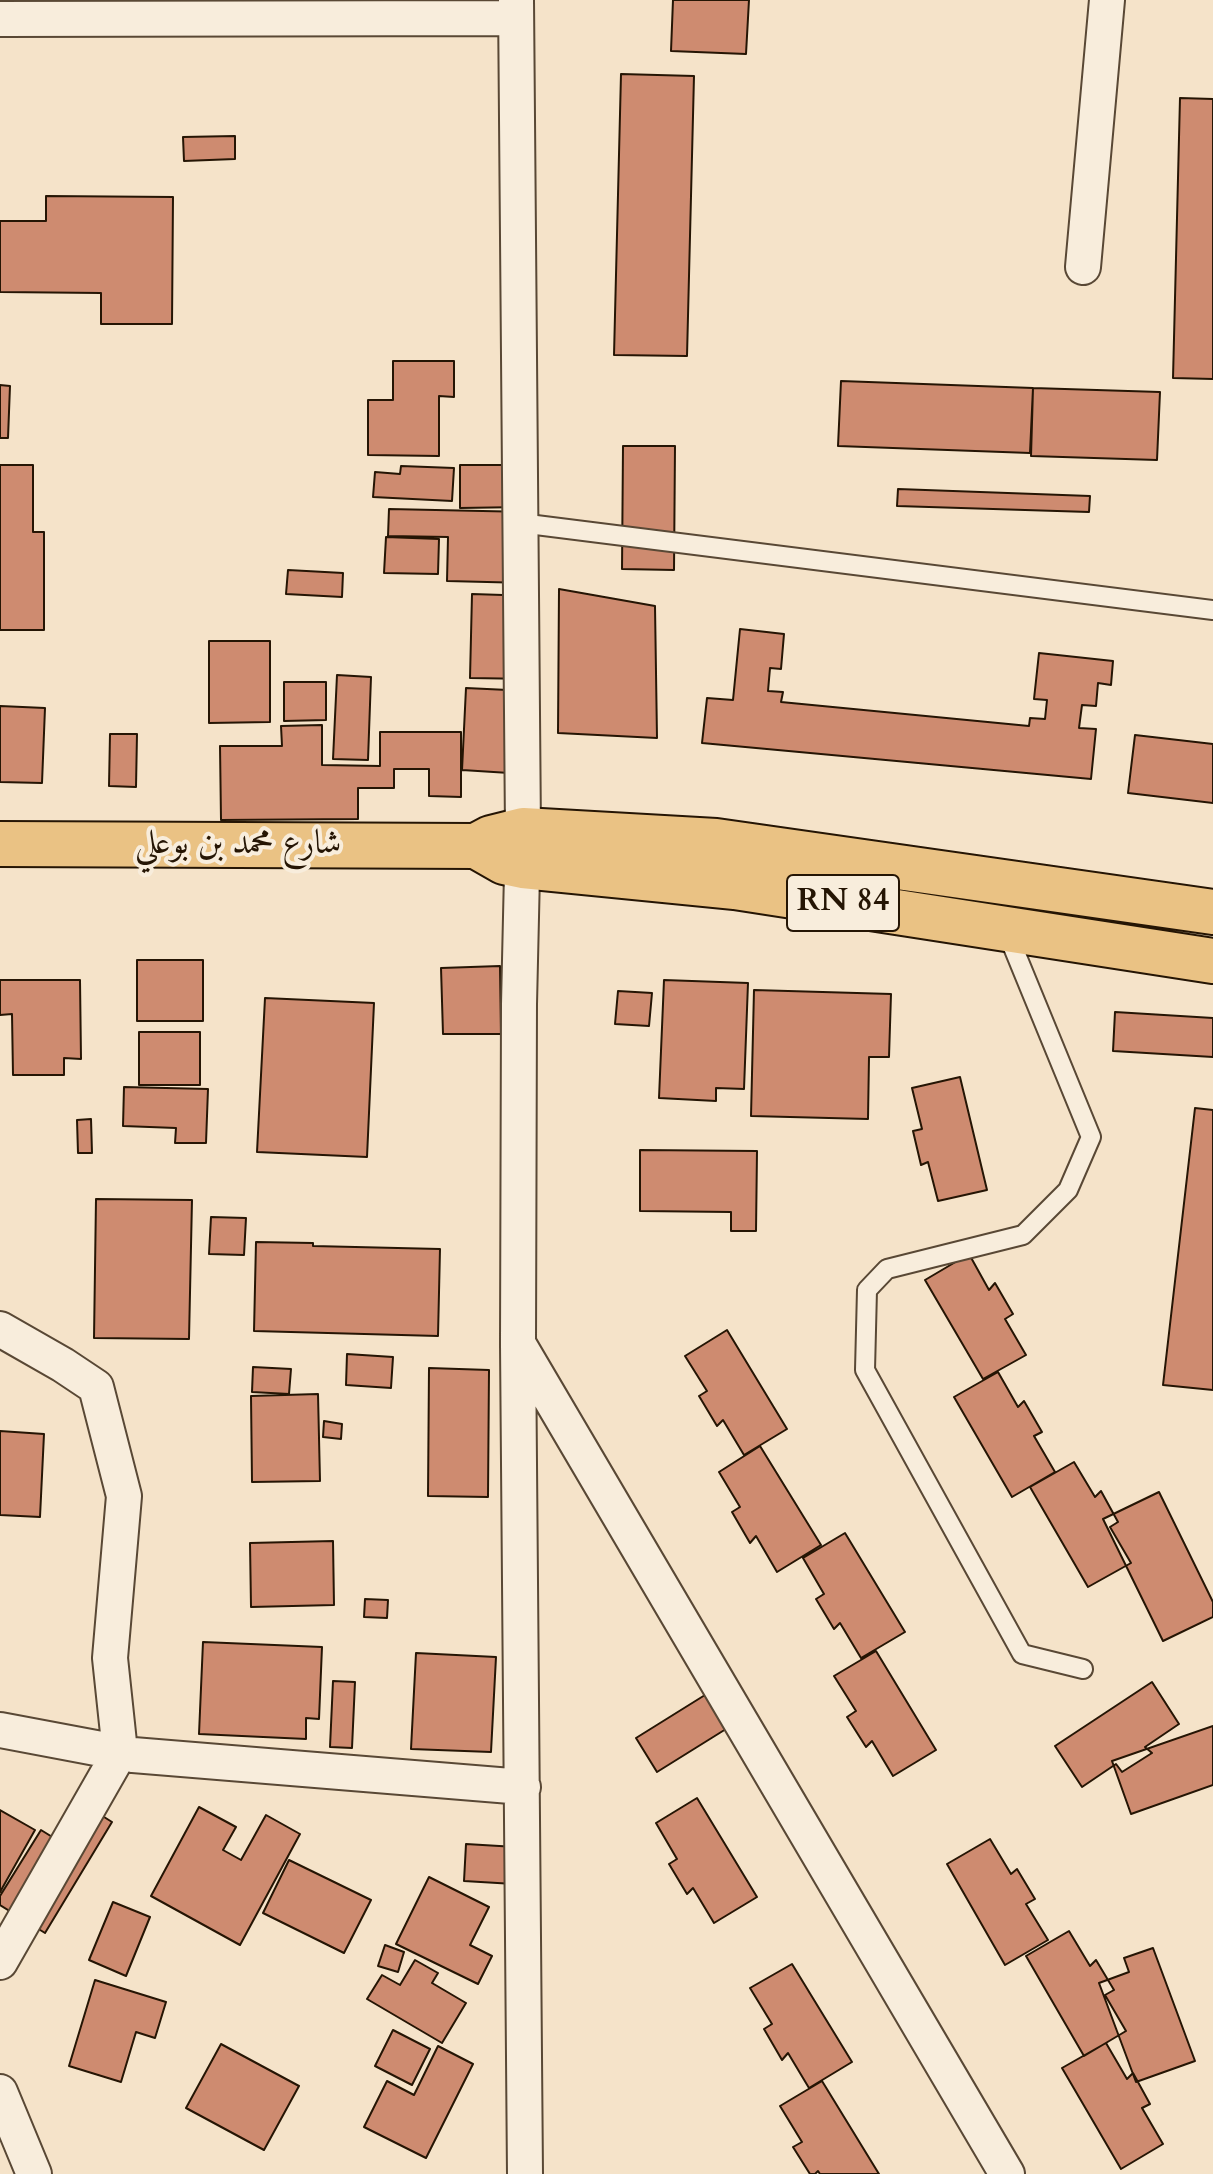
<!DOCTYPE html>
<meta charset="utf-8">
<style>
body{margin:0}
canvas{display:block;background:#f5e3c9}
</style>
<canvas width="1213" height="2174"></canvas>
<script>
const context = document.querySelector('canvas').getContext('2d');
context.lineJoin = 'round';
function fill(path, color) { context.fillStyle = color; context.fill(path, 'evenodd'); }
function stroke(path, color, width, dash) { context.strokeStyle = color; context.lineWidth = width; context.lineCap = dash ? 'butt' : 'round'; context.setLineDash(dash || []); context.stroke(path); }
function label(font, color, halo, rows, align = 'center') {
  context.font = font + ' Cardo,Amiri,serif'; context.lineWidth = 8; context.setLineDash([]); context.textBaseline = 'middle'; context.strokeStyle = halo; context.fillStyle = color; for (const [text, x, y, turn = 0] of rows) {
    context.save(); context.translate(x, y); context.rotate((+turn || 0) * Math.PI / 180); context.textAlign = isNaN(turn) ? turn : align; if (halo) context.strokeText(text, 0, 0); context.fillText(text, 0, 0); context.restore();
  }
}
const building = new Path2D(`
 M 673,0 L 749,0 L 746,54 L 671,51 Z
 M 621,74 L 694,76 L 687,356 L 614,355 Z
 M 1180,98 L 1213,99 L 1213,379 L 1173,378 Z
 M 235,136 L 235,159 L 184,161 L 183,137 Z
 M 46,196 L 173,197 L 172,324 L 101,324 L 101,293 L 0,292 L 0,221 L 46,221 Z
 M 393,361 L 454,361 L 454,397 L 439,396 L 439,456 L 368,455 L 368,400 L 393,400 Z
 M 841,381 L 1033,388 L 1030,453 L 838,446 Z
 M 0,385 L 10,386 L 8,438 L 0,438 Z
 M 1033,388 L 1160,392 L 1157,460 L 1031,456 Z
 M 623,446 L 675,446 L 674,570 L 622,569 Z
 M 0,465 L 33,465 L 33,532 L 44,532 L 44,630 L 0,630 Z
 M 460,465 L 523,465 L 523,507 L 460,508 Z
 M 401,466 L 454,468 L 452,501 L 373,497 L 375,472 L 400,474 Z
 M 898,489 L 1090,496 L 1089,512 L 897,506 Z
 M 389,509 L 529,512 L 527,583 L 447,581 L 448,537 L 388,536 Z
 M 386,537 L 439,539 L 438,574 L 384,573 Z
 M 288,570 L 343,573 L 342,597 L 286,594 Z
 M 559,589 L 655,606 L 657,738 L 558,733 Z
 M 472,594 L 534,596 L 531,679 L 470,678 Z
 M 740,629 L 784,634 L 781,669 L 770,668 L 768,691 L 783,692 L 781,702 L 1029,726 L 1030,718 L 1045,719 L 1047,700 L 1034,699 L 1039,653 L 1113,661 L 1111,685 L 1098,683 L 1096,706 L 1082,705 L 1079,728 L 1096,729 L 1091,779 L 702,743 L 707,698 L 733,700 Z
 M 209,641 L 270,641 L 270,722 L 209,723 Z
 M 337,675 L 371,677 L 368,760 L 333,759 Z
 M 284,682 L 326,682 L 326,720 L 284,721 Z
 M 466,688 L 529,691 L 525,774 L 462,770 Z
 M 0,706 L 45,708 L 42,783 L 0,782 Z
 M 322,725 L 322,765 L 380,766 L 380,732 L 461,732 L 461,797 L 429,796 L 429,769 L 394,769 L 394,788 L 358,788 L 358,819 L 221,820 L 220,746 L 282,746 L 281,726 Z
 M 110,734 L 137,734 L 136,787 L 109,786 Z
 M 1135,735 L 1213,744 L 1213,803 L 1128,793 Z
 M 137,960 L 203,960 L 203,1021 L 137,1021 Z
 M 500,966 L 501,1034 L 443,1034 L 441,968 Z
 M 0,980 L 80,980 L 81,1059 L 64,1058 L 64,1075 L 13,1075 L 12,1014 L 0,1015 Z
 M 664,980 L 748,983 L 744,1089 L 716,1088 L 716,1101 L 659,1098 Z
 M 754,990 L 891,994 L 889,1057 L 869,1057 L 868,1119 L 751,1116 Z
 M 618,991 L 652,993 L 649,1026 L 615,1024 Z
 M 265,998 L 374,1003 L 367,1157 L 257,1152 Z
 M 1115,1012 L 1213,1018 L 1213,1057 L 1113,1051 Z
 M 139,1032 L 200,1032 L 200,1085 L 139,1085 Z
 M 960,1077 L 987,1190 L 938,1201 L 928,1162 L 921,1165 L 913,1131 L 922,1129 L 912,1088 Z
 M 124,1087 L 208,1089 L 206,1143 L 175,1143 L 176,1128 L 123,1126 Z
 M 1195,1108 L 1213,1110 L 1213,1390 L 1163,1385 Z
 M 91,1119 L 92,1153 L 78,1153 L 77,1120 Z
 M 640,1150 L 757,1151 L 756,1231 L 731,1231 L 731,1212 L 640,1211 Z
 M 96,1199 L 192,1200 L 189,1339 L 94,1338 Z
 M 211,1217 L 246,1218 L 244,1255 L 209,1254 Z
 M 256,1242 L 313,1243 L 313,1246 L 440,1249 L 438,1336 L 254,1331 Z
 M 969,1254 L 989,1290 L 995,1283 L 1013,1314 L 1005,1319 L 1026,1355 L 983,1379 L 925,1280 Z
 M 727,1330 L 787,1429 L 744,1455 L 723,1420 L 717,1426 L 699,1396 L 707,1391 L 685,1356 Z
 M 347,1354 L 393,1357 L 391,1388 L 346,1385 Z
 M 253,1367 L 291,1369 L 289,1394 L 252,1392 Z
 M 429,1368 L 489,1370 L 488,1497 L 428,1496 Z
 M 998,1372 L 1018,1407 L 1024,1401 L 1042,1432 L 1034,1436 L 1055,1472 L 1012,1497 L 954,1397 Z
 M 318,1394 L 320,1481 L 252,1482 L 251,1396 Z
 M 324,1421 L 342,1424 L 341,1439 L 323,1437 Z
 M 0,1431 L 44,1434 L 40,1517 L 0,1515 Z
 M 760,1446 L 821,1545 L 777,1572 L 756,1536 L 750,1543 L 732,1512 L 740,1507 L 719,1472 Z
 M 1074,1462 L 1095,1497 L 1101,1491 L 1118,1522 L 1110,1527 L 1131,1563 L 1088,1587 L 1030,1487 Z
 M 1159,1492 L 1213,1602 L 1213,1617 L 1163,1641 L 1103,1519 Z
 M 845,1533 L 905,1632 L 861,1658 L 840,1623 L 834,1629 L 816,1599 L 824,1594 L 803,1558 Z
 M 333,1541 L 334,1605 L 251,1607 L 250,1543 Z
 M 365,1599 L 388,1600 L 387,1618 L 364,1617 Z
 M 203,1642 L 322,1647 L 319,1719 L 306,1718 L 306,1739 L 199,1734 Z
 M 876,1651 L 936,1750 L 893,1776 L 872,1741 L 866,1747 L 847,1717 L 856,1711 L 834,1676 Z
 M 416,1653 L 496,1657 L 491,1752 L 411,1749 Z
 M 333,1681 L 355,1682 L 352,1748 L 330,1747 Z
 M 1152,1682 L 1179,1724 L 1145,1747 L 1152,1753 L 1122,1772 L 1116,1764 L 1082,1787 L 1055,1746 Z
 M 705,1695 L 726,1729 L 657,1772 L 636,1738 Z
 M 1213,1726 L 1213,1785 L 1131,1814 L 1112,1761 Z
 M 697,1798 L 757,1897 L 714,1923 L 693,1888 L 687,1894 L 669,1864 L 677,1859 L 656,1823 Z
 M 85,1805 L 112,1822 L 45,1933 L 0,1905 L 0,1896 L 41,1830 L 62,1843 Z
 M 199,1807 L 236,1827 L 223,1850 L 241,1860 L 266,1815 L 300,1834 L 240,1945 L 151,1896 Z
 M 0,1810 L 35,1830 L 0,1892 Z
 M 990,1839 L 1011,1874 L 1017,1869 L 1035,1899 L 1026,1904 L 1048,1940 L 1005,1965 L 947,1864 Z
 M 466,1844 L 516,1847 L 514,1884 L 464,1881 Z
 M 289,1860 L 371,1900 L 344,1953 L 263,1913 Z
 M 429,1877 L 489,1907 L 470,1945 L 492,1956 L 478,1984 L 396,1944 Z
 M 113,1902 L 150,1917 L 126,1976 L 89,1960 Z
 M 1069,1931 L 1090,1966 L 1096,1960 L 1114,1990 L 1105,1995 L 1126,2031 L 1084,2056 L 1026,1956 Z
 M 385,1945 L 404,1952 L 398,1972 L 378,1966 Z
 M 1153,1948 L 1195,2061 L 1136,2082 L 1099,1983 L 1129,1972 L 1124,1958 Z
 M 415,1960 L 438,1973 L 432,1983 L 466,2003 L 442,2043 L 367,1999 L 382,1975 L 400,1985 Z
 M 792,1964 L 852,2062 L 809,2088 L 788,2053 L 782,2060 L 764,2029 L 772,2024 L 750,1988 Z
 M 95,1980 L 166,2002 L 155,2038 L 136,2032 L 121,2082 L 69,2066 Z
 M 393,2030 L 430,2049 L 412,2085 L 375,2066 Z
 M 1106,2043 L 1127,2079 L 1133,2073 L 1150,2104 L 1142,2108 L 1163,2144 L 1121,2169 L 1062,2068 Z
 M 221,2044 L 299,2086 L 264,2150 L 186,2108 Z
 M 438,2046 L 473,2064 L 426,2158 L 364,2127 L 387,2081 L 414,2095 Z
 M 822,2081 L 879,2174 L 820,2174 L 818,2171 L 815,2174 L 810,2174 L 793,2147 L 802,2142 L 780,2106 Z`);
const service = new Path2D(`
 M 520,523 L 1213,610
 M 1006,930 L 1091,1137 L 1068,1190 L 1023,1235 L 887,1269 L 867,1290 L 865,1370 L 1022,1654 L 1083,1669`);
const minor = new Path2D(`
 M 516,0 L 523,830 L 519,1004 L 518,1345 L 525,2174
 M 0,19 L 516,18
 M 1083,267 L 1107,0
 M 0,1329 L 63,1365 L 96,1387 L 124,1496 L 110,1658 L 120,1752 L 0,1962
 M 519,1345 L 1007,2174
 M 0,1730 L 133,1755 L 523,1787
 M 0,2092 L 34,2174`);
const primary = new Path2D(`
 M 0,844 L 476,846 L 491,838 L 523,830 L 716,841 L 1213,912
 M 476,846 L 504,862 L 523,866 L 735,887 L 1213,961`);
const shields = [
 [843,903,112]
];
const shieldNames = [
 ["RN 84",843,903]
];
const streetNames = [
 ["شارع محمد بن بوعلي",238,845]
];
fill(building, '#ce8b70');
stroke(building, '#251504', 2);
stroke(service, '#594835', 22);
stroke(minor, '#594835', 38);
stroke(primary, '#251504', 48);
stroke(service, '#f8eddc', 18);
stroke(minor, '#f8eddc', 34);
stroke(primary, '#eac284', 44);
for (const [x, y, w] of shields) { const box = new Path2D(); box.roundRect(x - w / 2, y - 28, w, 56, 6); context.fillStyle = '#f8eddc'; context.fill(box); stroke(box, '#251504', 2); }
label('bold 32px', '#251504', null, shieldNames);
label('34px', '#251504', '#f8eddc', streetNames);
</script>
